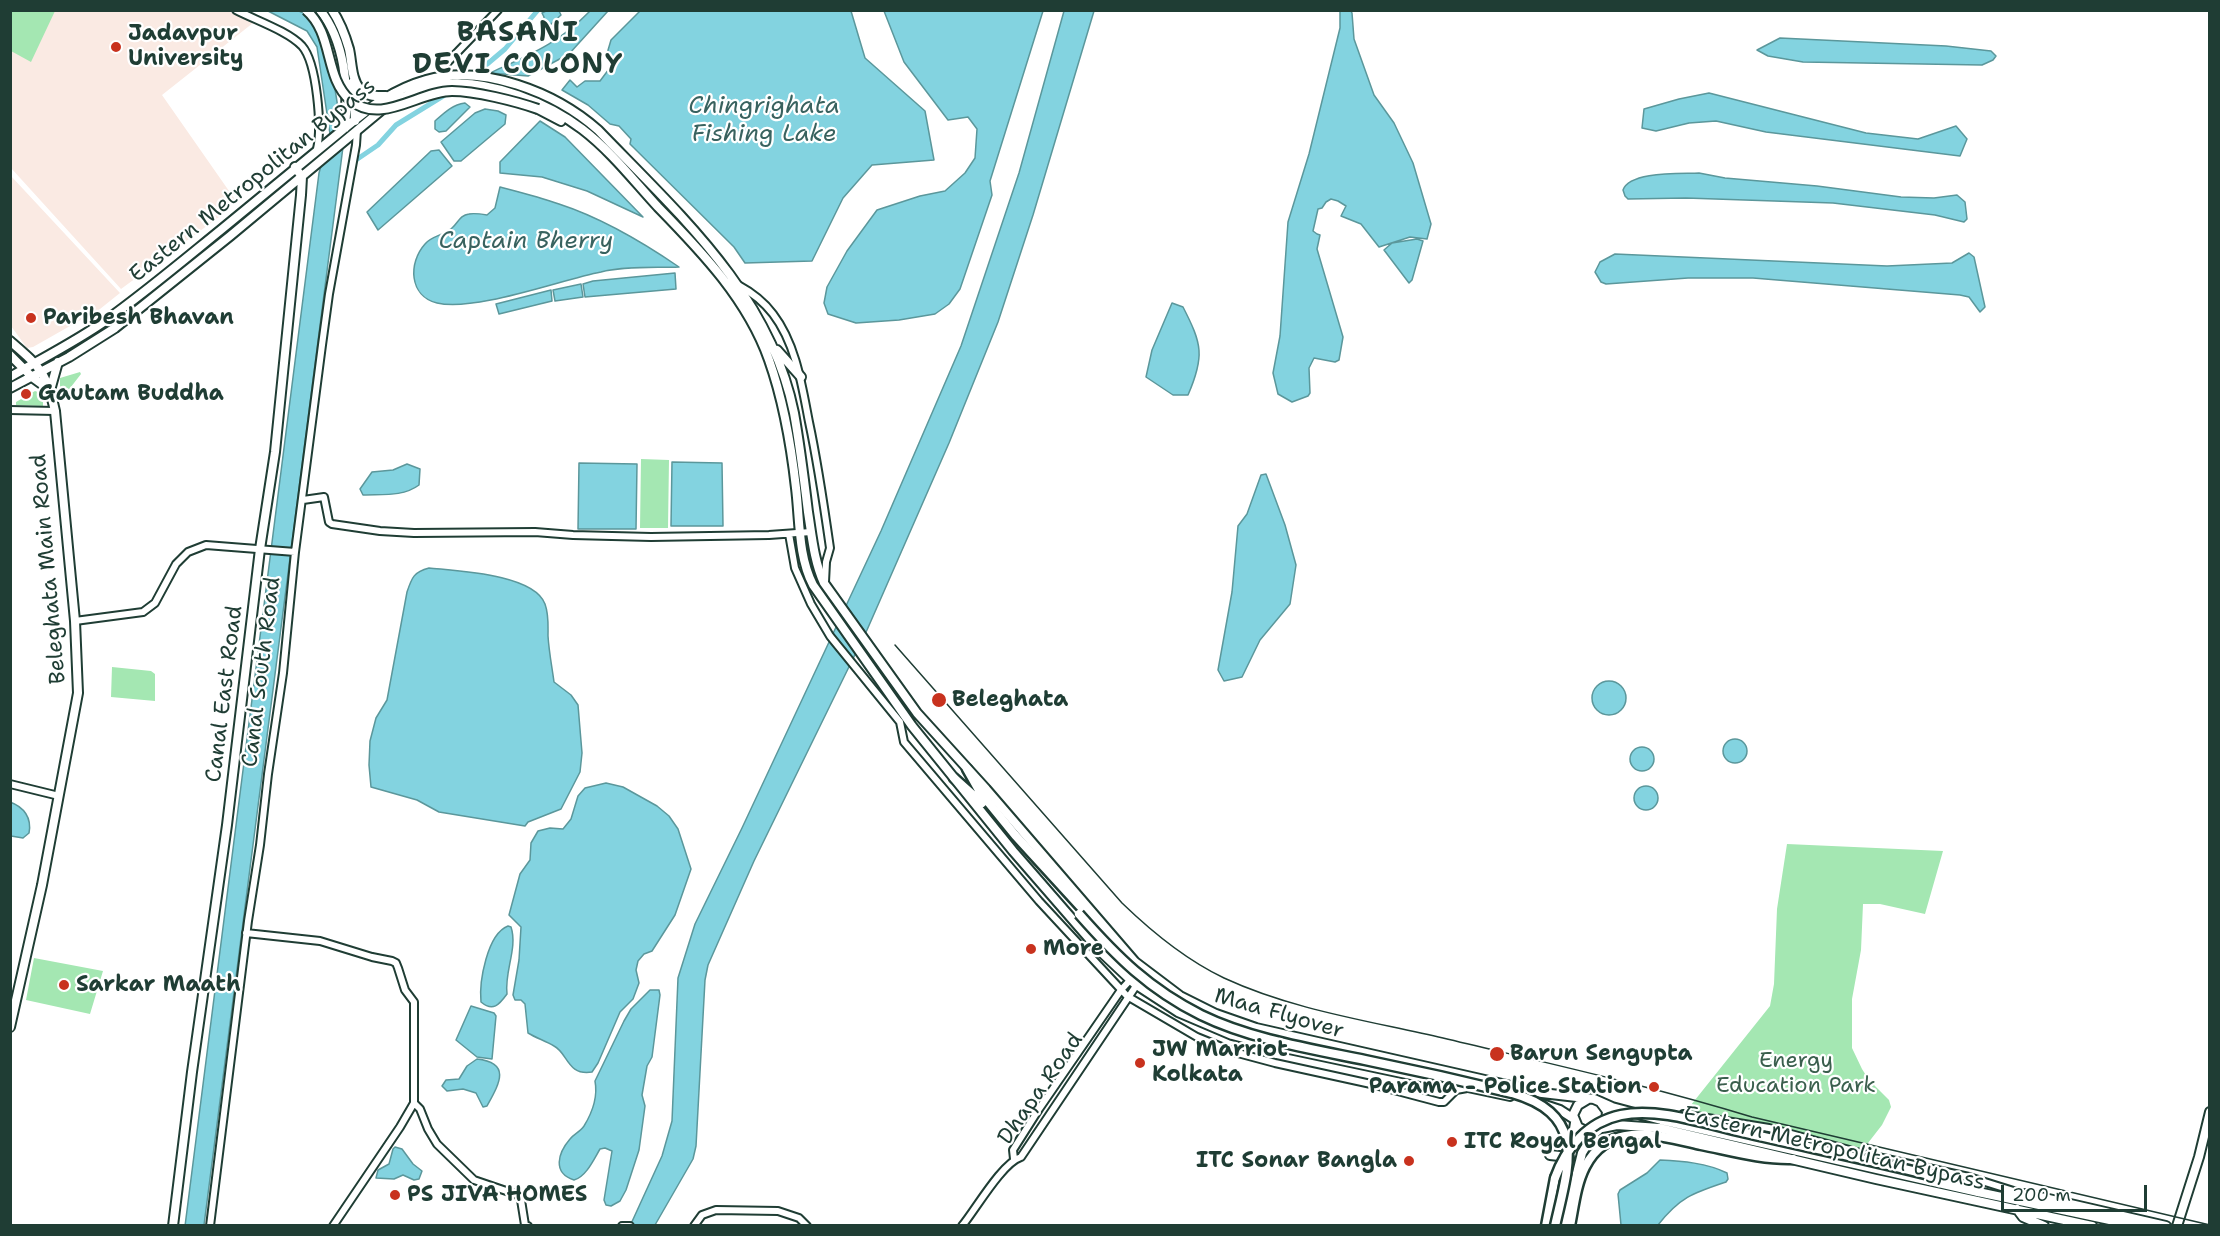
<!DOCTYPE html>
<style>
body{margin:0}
#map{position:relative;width:2220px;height:1236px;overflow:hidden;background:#fff;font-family:"Shantell Sans",sans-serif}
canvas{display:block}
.frame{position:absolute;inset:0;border:12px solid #1f3d34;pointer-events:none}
.scale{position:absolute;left:2001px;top:1185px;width:146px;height:27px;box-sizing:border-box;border:3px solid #1f3d34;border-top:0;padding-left:8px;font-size:18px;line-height:21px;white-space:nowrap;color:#1f3d34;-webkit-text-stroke:4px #fff;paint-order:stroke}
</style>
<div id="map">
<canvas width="2220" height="1236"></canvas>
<div class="frame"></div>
<div class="scale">200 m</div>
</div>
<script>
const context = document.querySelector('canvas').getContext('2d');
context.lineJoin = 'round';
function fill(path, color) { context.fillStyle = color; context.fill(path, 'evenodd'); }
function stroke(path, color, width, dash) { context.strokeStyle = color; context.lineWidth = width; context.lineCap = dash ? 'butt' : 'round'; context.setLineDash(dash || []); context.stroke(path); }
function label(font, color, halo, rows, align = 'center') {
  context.font = font + ' "Shantell Sans",sans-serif'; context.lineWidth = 4.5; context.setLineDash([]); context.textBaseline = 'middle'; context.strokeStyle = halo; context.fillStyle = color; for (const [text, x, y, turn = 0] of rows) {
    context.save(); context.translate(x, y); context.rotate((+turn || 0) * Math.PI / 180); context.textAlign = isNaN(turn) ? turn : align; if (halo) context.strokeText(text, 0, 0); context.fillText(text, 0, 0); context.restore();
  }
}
const built = new Path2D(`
 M 11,11 L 228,11 L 253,23 L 162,95 L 236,201 L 219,217 L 121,289 L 11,168 Z
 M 11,176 L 120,293 L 100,309 L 33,347 L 27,348 L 11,326 Z`);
const green = new Path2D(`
 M 10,11 L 55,11 L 31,62 L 11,51 Z
 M 80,372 L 81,374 L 67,392 L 60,392 L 60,378 Z
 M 35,391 L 43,394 L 43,406 L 16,405 L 16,402 Z
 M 641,459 L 669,460 L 668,528 L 640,528 Z
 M 112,667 L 151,671 L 155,674 L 155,701 L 111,697 Z
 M 1787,844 L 1943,851 L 1925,914 L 1880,904 L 1863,904 L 1861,950 L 1852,999 L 1852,1048 L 1862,1069 L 1869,1080 L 1889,1100 L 1891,1107 L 1882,1125 L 1861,1152 L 1689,1113 L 1687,1110 L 1770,1006 L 1774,984 L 1777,909 Z
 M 34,958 L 103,971 L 90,1014 L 26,1000 Z`);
const water = new Path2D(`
 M 268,11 C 280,11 295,7 305,14 C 333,35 338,113 343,147 L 204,1225 L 185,1226 L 319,173 L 330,134 L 317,47 L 307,31 Z
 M 546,11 L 559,11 L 561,15 L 550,25 L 543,22 L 544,17 L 542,13 Z
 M 590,11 L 608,11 L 569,54 L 528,76 L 490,73 C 531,54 558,44 590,11 Z
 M 640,11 L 851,11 L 865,58 L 925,111 L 934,160 L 872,165 L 843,198 L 812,261 L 745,263 L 734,247 L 630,144 L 631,139 L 619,126 L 610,124 L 588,105 L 562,90 L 570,80 L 577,87 L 585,81 L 600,81 L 612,65 L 606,57 L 611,40 Z
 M 884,11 L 1043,11 L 990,181 L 992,195 L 960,289 L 949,304 L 935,314 L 899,320 L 856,323 L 828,314 L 824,303 L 827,287 L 847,251 L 877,210 L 920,196 L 945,191 L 965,173 L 975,158 L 977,129 L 968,117 L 948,120 L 904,62 Z
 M 1064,11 L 1094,11 L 1033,215 L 998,322 L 949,443 L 867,630 L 754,861 L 708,965 L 705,980 L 696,1146 L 693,1159 L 655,1225 L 630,1226 L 662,1156 L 672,1121 L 678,978 L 695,924 L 742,828 L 881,531 L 961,346 L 1019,173 Z
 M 1340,11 L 1351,11 L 1352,13 L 1354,39 L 1374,95 L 1394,123 L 1413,163 L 1431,224 L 1427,239 L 1410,237 L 1379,247 L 1361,224 L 1341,216 L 1346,206 L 1338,201 L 1331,199 L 1326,202 L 1322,208 L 1318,209 L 1313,231 L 1317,234 L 1320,235 L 1317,249 L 1343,337 L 1339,360 L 1335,362 L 1314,358 L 1309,368 L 1310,393 L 1308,396 L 1292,402 L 1278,394 L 1273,373 L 1280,336 L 1288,222 L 1309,154 L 1340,28 Z
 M 1780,38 L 1946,46 L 1991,51 L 1996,56 L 1993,60 L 1982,65 L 1803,62 L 1768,56 L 1757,50 Z
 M 1709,93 L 1866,133 L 1918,139 L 1956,126 L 1967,139 L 1960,156 L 1766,132 L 1716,121 L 1689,123 L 1656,131 L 1642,128 L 1644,109 L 1679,99 Z
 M 465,103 L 470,107 L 446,131 L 439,132 L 435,129 L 435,121 C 445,112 452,105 465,103 Z
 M 485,109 L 498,111 L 506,115 L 505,124 L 461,161 L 454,161 L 441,142 L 475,113 Z
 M 540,121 L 565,137 L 643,217 L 587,191 L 542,177 L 500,173 L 500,162 Z
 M 439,150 L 452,166 L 378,230 L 367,212 L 431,151 Z
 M 1699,173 L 1725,178 L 1817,186 L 1901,197 L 1934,198 L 1957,195 L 1965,202 L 1967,219 L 1964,222 L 1935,215 L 1833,203 L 1686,198 L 1628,199 L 1625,196 L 1623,190 C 1630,171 1681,174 1699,173 Z
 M 500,187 C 519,192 539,197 559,204 C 602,218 641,241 679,267 C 654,268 626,266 601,272 C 560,280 475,312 437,303 C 409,296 408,263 425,244 C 431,236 445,235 452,228 C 458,223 460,215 469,214 C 474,213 481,214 487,215 L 495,208 Z
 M 1417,239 L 1423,241 L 1412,280 L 1409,283 L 1384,250 L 1392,243 Z
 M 1969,253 L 1974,257 L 1985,307 L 1980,312 L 1969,297 L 1960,295 L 1753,278 L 1688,278 L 1606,284 L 1601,282 L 1595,272 L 1600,262 L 1615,254 L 1887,266 L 1952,263 Z
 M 675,273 L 676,289 L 585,297 L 583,284 L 593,281 Z
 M 581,284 L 583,297 L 555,301 L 553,290 Z
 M 551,290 L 552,301 L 499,314 L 496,304 Z
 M 1172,303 L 1183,307 C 1202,344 1205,356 1188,395 L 1173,395 L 1146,377 L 1152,350 Z
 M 672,462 L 722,463 L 723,526 L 671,526 Z
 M 579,463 L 637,464 L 636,529 L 578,529 Z
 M 407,464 L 420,469 L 419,485 C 403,497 382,494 363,495 L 360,489 L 372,472 L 393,470 Z
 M 1266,474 L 1285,525 L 1296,565 L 1290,604 L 1260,640 L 1242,677 L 1224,681 L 1218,670 L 1232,592 L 1238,526 L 1247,514 L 1261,475 Z
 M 429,568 C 457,571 534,574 545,604 C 549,615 548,625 548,636 C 549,652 552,667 554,682 L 571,695 L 578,705 L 582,753 L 580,772 L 561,809 L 528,822 L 525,826 L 439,812 L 417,800 L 371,787 L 369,765 L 370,741 L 376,718 L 387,700 L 407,592 C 412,577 414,572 429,568 Z
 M1592 698a17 17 0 1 1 34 0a17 17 0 1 1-34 0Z
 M1723 751a12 12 0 1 1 24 0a12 12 0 1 1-24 0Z
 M1630 759a12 12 0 1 1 24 0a12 12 0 1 1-24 0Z
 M 606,783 L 623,787 L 657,806 L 669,816 L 678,829 L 691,869 L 675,915 L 652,951 L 644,954 L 638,961 L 636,970 L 639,983 L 633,999 L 620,1012 L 598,1063 L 592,1072 C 567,1076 568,1053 554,1046 C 546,1041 536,1038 528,1033 L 525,1004 L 521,1000 L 515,1000 L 513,995 L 519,960 L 521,927 L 509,915 L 520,874 L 530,860 L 531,843 L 538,831 L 550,828 L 563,829 L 571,819 L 578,796 L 585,788 Z
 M1634 798a12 12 0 1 1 24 0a12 12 0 1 1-24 0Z
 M 10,802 C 24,807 32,818 29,833 L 23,838 L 11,836 Z
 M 508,926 L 511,927 C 518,948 504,972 507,994 C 499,1005 493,1012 481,1002 C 479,982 487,934 508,926 Z
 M 650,990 L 659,990 L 660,995 L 652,1057 L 647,1066 L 642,1095 L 645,1106 L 639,1150 L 626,1190 L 620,1201 L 611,1206 L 606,1205 L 604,1200 L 612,1151 L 605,1148 L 600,1149 C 594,1159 586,1177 574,1180 C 552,1173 558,1153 570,1139 C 574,1134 580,1132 584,1126 C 592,1113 598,1097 595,1081 L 624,1021 L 631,1009 Z
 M 471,1006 L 494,1013 L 496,1016 L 492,1059 L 477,1057 L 456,1040 Z
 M 477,1059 C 512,1063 499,1084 487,1106 L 483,1107 L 476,1093 L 463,1089 L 447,1091 L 442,1086 L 446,1080 L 459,1079 L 467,1066 Z
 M 395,1147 L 402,1149 L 413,1164 L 422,1171 L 419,1179 L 414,1180 L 403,1175 L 394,1179 L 376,1178 L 378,1170 L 389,1164 L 393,1149 Z
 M 1660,1160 C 1682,1161 1707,1163 1727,1173 L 1728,1179 L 1726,1182 C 1693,1193 1680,1197 1658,1225 L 1621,1225 L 1618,1194 L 1620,1190 L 1647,1173 Z`);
const canal = new Path2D(`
 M 473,76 L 505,49 L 538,10
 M 353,162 L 378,145 L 396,125 L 448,93`);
const minor = new Path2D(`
 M 236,10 C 255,20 288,31 302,46 C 317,63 322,127 317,149
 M 446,76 L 445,65 L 498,10
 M 738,285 C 751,292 764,302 773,314 C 796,344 802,386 809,422 C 818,464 824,506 830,548 L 826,562 L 825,582
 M 10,410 L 55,411
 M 303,500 L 324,497 L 329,522 L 332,524 L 380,531 L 414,533 L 535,532 L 573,535 L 651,537 L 769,535 L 811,532
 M 789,534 L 795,568 L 811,604 L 830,636 L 900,722 L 904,742 L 1039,901 L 1127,996 L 1197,1037 L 1234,1052 L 1275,1063 L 1371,1084 L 1439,1102 L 1444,1102 L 1456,1090 L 1467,1088
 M 75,621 L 143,612 L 155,603 L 176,564 L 188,552 L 206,545 L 295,552
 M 10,784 L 59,796
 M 246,933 L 320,941 L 372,957 L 392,961 L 396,963 L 398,968 L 405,990 L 414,1002 L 414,1103 L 400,1127 L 333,1226
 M 414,1103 L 420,1109 L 428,1129 L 437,1144 L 474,1180 L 518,1195 L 521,1200 L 525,1225 L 528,1226
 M 1683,1114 L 1769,1128 L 1864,1154 L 1969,1177 L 2020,1193
 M 1014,1159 L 1013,1150 L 1039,1109 L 1121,990 L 1132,978
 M 210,1226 L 248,921 L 260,845 L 268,774 L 283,673 L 295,552 L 322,345 L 329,294 L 356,145 L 357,130
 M 622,1226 L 630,1226
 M 694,1226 L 702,1215 L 716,1210 L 778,1211 L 799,1218 L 807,1226
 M 962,1226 C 976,1209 1002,1163 1021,1157 L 1144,974`);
const major = new Path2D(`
 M 320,10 C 345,41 349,90 345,128
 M 332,10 C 340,22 345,35 349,49 C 352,62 351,79 360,89 C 366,97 377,96 386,96
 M 353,82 L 355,121
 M 538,109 L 561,121
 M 10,341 C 40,367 46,371 55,411 L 75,621 L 78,693 L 42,885 L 10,1027
 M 777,350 L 801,377
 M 10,355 L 32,377 L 50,390
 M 10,377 C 43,358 77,341 108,319 C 147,291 185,259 222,229 C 263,195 304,162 345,128 C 370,107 394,89 426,80 C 483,64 555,92 598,130 C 679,214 770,294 794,413 C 800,446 804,479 808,512 C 812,537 814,561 824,583 L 917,713 L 986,789 L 1135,962 L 1180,996 L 1216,1014 L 1256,1028 L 1542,1093 L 1594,1099 L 1612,1107 L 1661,1120 L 1978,1192 L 2138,1226
 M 51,387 L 58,362
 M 10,388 L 69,357 L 115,328 L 230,236 L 384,108 C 403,96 425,86 447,84 C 491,80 548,103 582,129 C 611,151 634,181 658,207 C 702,252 748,300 769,360 C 784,402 791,444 796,488 C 800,520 798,556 813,585 L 912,726 L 1013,851 L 1099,950 L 1135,984 L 1178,1012 L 1232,1035 L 1270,1045 L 1510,1096
 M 1588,1099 L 1578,1105 L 1573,1115 L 1578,1127 L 1590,1133
 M 1539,1103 L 1560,1110 L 1574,1119
 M 1602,1128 L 1617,1125 L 1659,1128 L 1876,1179 L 2092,1226
 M 1571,1148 L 1575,1123
 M 1550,1155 L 1569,1157
 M 2005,1195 L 2027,1194 L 2166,1226
 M 2017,1209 L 2023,1217 L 2044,1226
 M 173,1226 L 192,1072 L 227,825 L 260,549 L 275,452 L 301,195 L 302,177 L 295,167
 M 1564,1226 L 1582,1153 L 1593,1135 L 1606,1123 L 1607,1111 L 1601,1103
 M 2177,1226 L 2199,1157 L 2210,1112`);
const highway = new Path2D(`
 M 967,769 L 980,792 L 1015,835 L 1133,964
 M 954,778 L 982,803
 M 1933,1176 L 1960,1183 L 1978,1192
 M 1546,1226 L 1555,1178
 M 1570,1226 C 1574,1206 1576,1185 1585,1167 C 1609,1119 1661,1136 1701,1145 C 1731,1151 1762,1160 1793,1159`);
const rail = new Path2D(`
 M 895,645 L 1122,903 C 1152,932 1186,960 1224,978 C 1293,1010 1370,1021 1443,1038 C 1547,1063 1651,1086 1752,1117 L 2210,1225`);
const majorBridge = new Path2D(`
 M 306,10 C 334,34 324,77 350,100 C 381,126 419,91 452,91 C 475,91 515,101 538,109`);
const highwayBridge = new Path2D(`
 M 1079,914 C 1117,957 1149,989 1201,1015 C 1250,1039 1312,1049 1365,1060 C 1414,1070 1463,1081 1512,1093 C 1589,1115 1568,1167 1555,1226
 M 1555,1178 C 1566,1147 1588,1122 1621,1115 C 1658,1107 1706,1124 1742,1132 C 1806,1147 1870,1160 1933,1176`);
const markers = [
 [116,47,6,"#c8321e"],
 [31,318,6,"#c8321e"],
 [26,394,6,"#c8321e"],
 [939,700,8,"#c8321e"],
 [1031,949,6,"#c8321e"],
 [64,985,6,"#c8321e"],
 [1497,1054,8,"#c8321e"],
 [1140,1063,6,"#c8321e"],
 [1654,1087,6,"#c8321e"],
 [1452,1142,6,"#c8321e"],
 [1409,1161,6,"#c8321e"],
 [395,1195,6,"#c8321e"]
];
const poiNames = [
 ["Jadavpur",128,34],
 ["University",128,59],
 ["Paribesh Bhavan",43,318],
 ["Gautam Buddha",38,394],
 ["Beleghata",952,700],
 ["More",1043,949],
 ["Sarkar Maath",76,985],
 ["JW Marriot",1152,1050],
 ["Kolkata",1152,1075],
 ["Barun Sengupta",1510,1054],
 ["Parama - Police Station",1642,1087,"right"],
 ["ITC Royal Bengal",1464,1142],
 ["ITC Sonar Bangla",1397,1161,"right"],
 ["PS JIVA HOMES",407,1195]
];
const streetNames = [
 ["Eastern Metropolitan Bypass",253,181,-39],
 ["Beleghata Main Road",49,569,-95],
 ["Canal South Road",262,672,-83],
 ["Canal East Road",225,694,-83],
 ["Maa Flyover",1279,1014,16],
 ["Dhapa Road",1041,1089,-55],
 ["Eastern Metropolitan Bypass",1834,1149,13]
];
const parkNames = [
 ["Energy",1796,1061],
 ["Education Park",1796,1086]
];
const waterNames = [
 ["Chingrighata",764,107],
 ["Fishing Lake",764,135],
 ["Captain Bherry",526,242]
];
const districtNames = [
 ["BASANI",518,34],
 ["DEVI COLONY",518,66]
];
fill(built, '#faeae3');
fill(green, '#a4e7b2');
fill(water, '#83d3e0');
stroke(water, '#5b979b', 1.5);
stroke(canal, '#83d3e0', 5);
stroke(minor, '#1f3d34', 10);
stroke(major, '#1f3d34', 12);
stroke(highway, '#1f3d34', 13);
stroke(minor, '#fff', 6);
stroke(major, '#fff', 8);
stroke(highway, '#fff', 8);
stroke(rail, '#1f3d34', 1.5);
stroke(majorBridge, '#1f3d34', 12, []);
stroke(highwayBridge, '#1f3d34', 13, []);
stroke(majorBridge, '#fff', 8);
stroke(highwayBridge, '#fff', 8);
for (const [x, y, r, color] of markers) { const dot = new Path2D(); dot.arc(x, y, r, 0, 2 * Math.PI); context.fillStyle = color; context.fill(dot); stroke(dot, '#fff', 2); }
label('bold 22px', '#1f3d34', '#fff', poiNames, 'left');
label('22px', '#1f3d34', '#fff', streetNames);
label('22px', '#3a5f4d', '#fff', parkNames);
label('italic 24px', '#38625f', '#fff', waterNames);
context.letterSpacing = '1.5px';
label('bold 28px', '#1f3d34', '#fff', districtNames);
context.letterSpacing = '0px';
</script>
